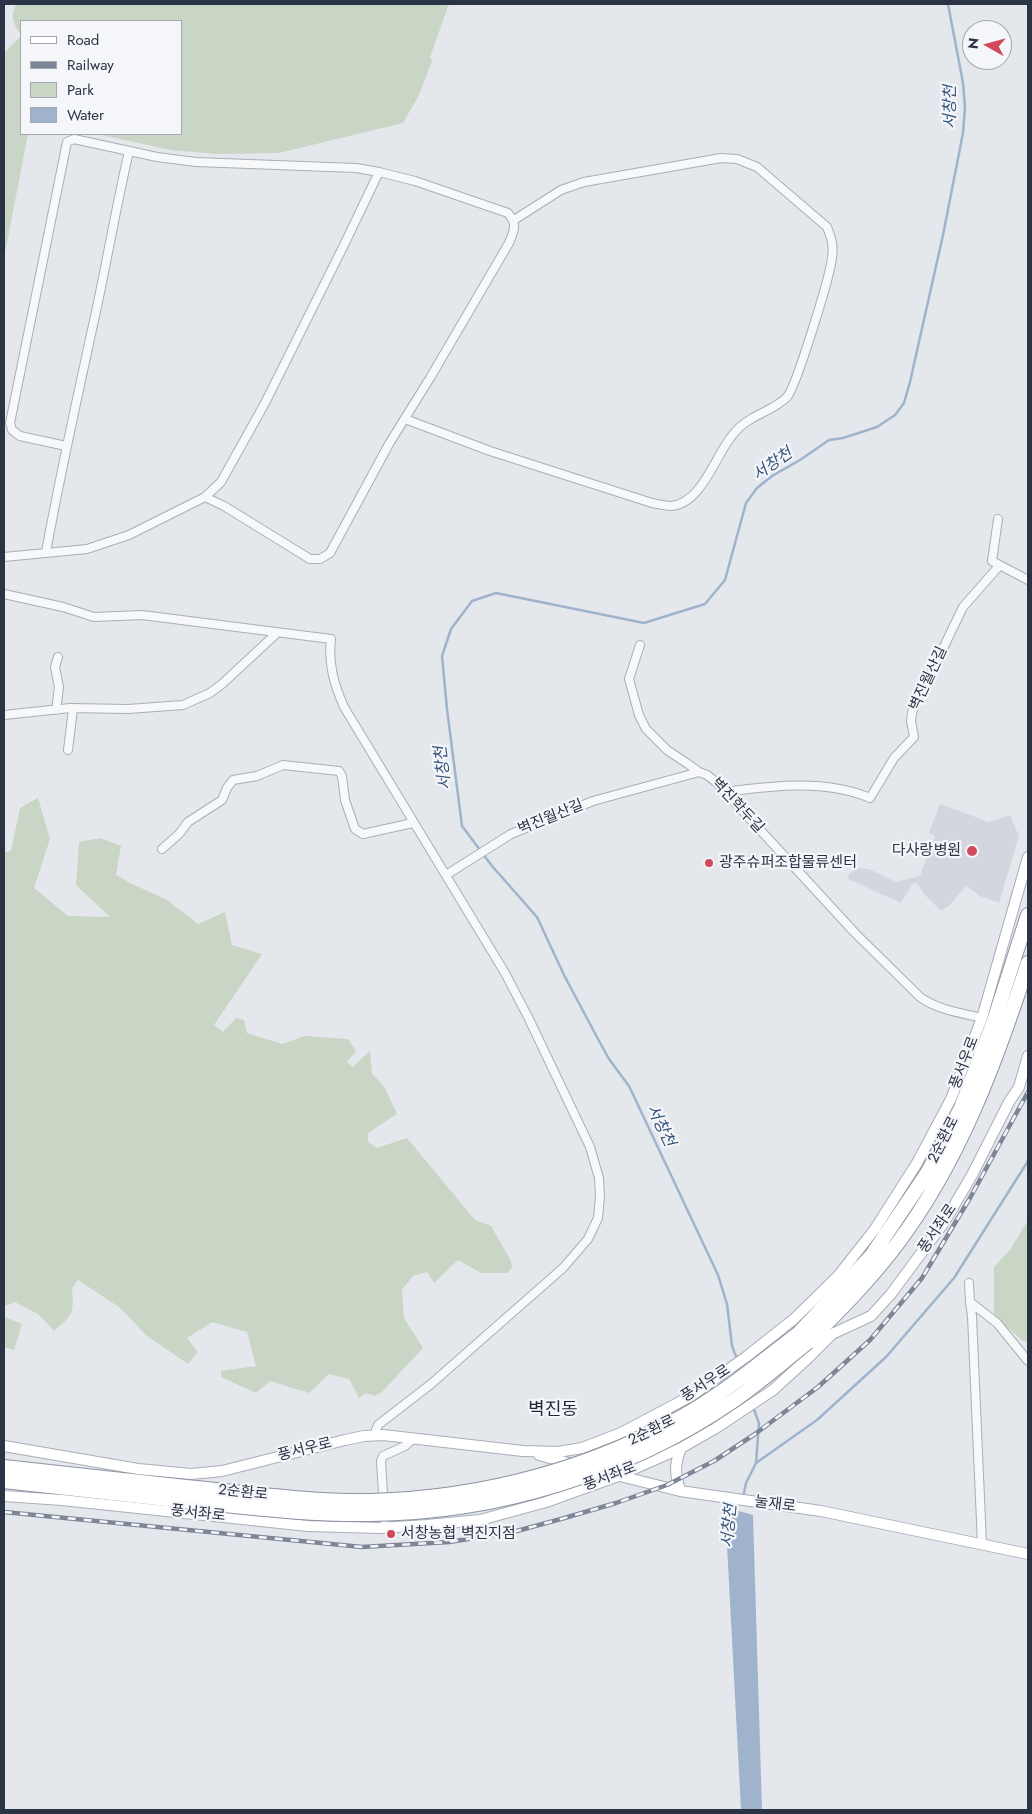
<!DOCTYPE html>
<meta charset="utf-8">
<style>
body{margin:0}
#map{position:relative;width:1032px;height:1814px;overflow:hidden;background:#e4e7ec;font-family:Jost,sans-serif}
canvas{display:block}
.frame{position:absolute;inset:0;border:5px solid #2b3445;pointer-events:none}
.legend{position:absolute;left:20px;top:20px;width:162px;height:115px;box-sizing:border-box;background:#f4f6f9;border:1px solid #a4a8b1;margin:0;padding:6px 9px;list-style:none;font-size:15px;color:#2b3445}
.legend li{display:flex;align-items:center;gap:10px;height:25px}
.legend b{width:25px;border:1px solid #a4a8b1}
.north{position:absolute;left:962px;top:20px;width:50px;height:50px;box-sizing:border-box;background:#f4f6f9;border:1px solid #a4a8b1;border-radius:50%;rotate:277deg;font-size:14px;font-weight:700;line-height:20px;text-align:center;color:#2b3445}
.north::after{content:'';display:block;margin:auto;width:18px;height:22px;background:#d1495b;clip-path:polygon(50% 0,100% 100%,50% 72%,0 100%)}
</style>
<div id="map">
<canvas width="1032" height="1814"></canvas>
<div class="frame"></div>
<ul class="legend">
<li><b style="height:6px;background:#fff"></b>Road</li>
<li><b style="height:6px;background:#7d8696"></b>Railway</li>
<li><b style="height:14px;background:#c9d6c5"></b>Park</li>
<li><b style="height:14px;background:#9fb4cc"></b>Water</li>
</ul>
<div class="north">N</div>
</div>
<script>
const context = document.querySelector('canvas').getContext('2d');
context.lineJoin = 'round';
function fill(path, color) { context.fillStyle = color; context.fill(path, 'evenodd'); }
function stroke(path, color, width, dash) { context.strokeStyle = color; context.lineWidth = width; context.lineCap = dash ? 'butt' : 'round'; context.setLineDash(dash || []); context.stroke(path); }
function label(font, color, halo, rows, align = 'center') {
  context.font = font + ' Jost,"Noto Sans KR",sans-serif'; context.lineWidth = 4.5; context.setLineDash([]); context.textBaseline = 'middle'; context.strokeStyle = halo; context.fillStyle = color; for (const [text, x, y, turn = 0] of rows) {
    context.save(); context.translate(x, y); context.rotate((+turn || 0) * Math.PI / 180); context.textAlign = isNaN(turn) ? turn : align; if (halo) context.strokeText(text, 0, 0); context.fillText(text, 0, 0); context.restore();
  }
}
const built = new Path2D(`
 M 940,804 L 989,822 L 1010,815 L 1019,836 L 999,903 L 980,896 L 966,886 L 950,905 L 941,911 L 924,894 L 917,883 L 913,883 L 901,903 L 848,879 L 849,874 L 857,868 L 869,869 L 896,882 L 920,876 L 935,836 L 929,833 Z`);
const green = new Path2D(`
 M 16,4 L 449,4 L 430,57 L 432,61 L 419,95 L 403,123 L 279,153 L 216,154 L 171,150 L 97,134 L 181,134 L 181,21 L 21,21 L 21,35 C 13,23 10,17 16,4 Z
 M 21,36 L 21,134 L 28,134 L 4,258 L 4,53 Z
 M 38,798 L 50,839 L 34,888 L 68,916 L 110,917 L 76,885 L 79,842 L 100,838 L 121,846 L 116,875 L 132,884 L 167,900 L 198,924 L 225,912 L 232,945 L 262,954 L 214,1025 L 223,1032 L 236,1018 L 244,1020 L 247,1033 L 282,1044 L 305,1036 L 348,1039 L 356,1051 L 347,1062 L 353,1067 L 370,1051 L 372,1074 L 384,1086 L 397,1114 L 368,1133 L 368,1142 L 377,1148 L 407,1138 L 475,1220 L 491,1226 L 511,1261 L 512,1268 L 507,1273 L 481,1273 L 458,1260 L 434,1283 L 427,1272 L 413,1276 L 402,1290 L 404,1318 L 423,1348 L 382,1392 L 375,1396 L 366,1393 L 359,1398 L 349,1379 L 329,1374 L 309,1393 L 270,1381 L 256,1393 L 221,1377 L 221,1371 L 256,1366 L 247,1332 L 212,1322 L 187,1338 L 198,1352 L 188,1364 L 147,1336 L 119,1307 L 78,1280 L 72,1288 C 74,1314 73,1315 54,1331 L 38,1314 L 15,1302 L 5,1306 L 4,1314 L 4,852 L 11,851 L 20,808 Z
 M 1028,1220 L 1028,1341 L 1023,1341 L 994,1316 L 994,1267 L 1010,1250 Z
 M 4,1317 L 22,1324 L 14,1350 L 4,1347 Z`);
const water = new Path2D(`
 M 725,1507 L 753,1515 L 762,1810 L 741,1810 Z`);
const stream = new Path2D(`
 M 737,1359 L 732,1346 L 727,1304 L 718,1275 L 629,1086 L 609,1059 L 598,1039 L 564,975 L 537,917 L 492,866 L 462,826 L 447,709 L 442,656 L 451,629 L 472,601 L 496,593 L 644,623 L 705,604 L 725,580 L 746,503 L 757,488 L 772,476 L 800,460 L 829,440 L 843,438 L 877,427 L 895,415 L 904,403 L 910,382 L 943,235 L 963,133 L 965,107 L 963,83 L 948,4
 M 756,1463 L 817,1420 L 886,1357 L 954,1278 L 1028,1161
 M 743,1498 L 746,1483 L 756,1463 L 759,1423 L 753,1407`);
const street = new Path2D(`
 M 405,419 L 490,451 L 652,503 C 658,504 665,506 671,506 C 701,504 715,457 731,437 C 736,430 744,423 751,419 C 763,412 777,407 787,397 C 796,387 831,274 832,257 C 834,245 831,237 827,227 L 757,167 L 737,159 L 721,158 L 584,182 L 561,190 L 514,220
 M 66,446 L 20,436 L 12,430 L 10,423 L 67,142 L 74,139 L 157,157 L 196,162 L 356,168 L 379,172 L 415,181 L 508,213 C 518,225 514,230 509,243 L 430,378 L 389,444 L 330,553 L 320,559 L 310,559 L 224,506 L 205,497
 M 998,519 L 992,561 L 1028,580
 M 46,552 C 61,470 79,389 97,307 C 108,255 117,203 129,151
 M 4,557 L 87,549 L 129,535 L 205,497 L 221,482 L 265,403 L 344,245 L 379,172
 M 4,594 L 63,607 L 94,617 L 142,615 L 331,639 C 328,664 334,684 344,707 L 505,973 L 528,1017 L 590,1147 L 599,1178 L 600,1196 L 598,1218 L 588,1239 L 563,1268 L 431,1384 L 378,1425 L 374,1435
 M 640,645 L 629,679 L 639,715 L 646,729 L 667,750 L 688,764 L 699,772 L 707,775 L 717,783 L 855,933 L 920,997 C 938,1010 961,1013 982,1018
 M 56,710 L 59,687 L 55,667 L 58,657
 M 4,715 L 70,708 L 128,709 L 183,705 L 210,693 L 222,684 L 277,633
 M 68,750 L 73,709
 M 725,792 C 773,786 824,779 870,798 L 894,758 L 914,737 L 911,721 L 912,713 L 916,700 L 924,688 L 963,607 L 999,566
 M 162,849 L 179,834 L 188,822 L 222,800 L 227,788 L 233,780 L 257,776 L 283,765 L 339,771 L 342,776 L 345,800 L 355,829 L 363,834 L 413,823
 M 446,875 L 511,834 L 593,801 L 699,772
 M 969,1283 L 970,1302 L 972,1316 L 982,1544
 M 970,1302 L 997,1323 L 1028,1361
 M 385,1527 L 381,1461 L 383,1456 L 405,1446 L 414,1438`);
const secondary = new Path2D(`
 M 4,1446 L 138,1469 L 191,1474 L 222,1471 L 345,1440 L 364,1436 L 383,1435 L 523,1451 L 558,1452 L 582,1448 L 621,1433 L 691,1396 L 746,1357 L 794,1319 L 838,1276 L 875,1229 L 917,1163 L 951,1099 L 982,1018 L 1028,857
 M 539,1455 L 576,1465
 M 616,1475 L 680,1491 L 821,1511 L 1028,1554
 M 680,1491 C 675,1472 674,1466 681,1448
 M 4,1496 L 62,1500 L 308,1526 L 380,1528 L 427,1525 L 480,1520 L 546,1502 L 618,1476 L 681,1448 L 716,1428 L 773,1390 L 807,1359 L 832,1334 L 871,1316 L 891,1294 L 945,1221 L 972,1175 L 1009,1102 L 1019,1087 L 1028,1056`);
const highway = new Path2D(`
 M 799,1333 L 872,1255 L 928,1172 L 961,1108 L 994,1021 L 1028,915
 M 808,1342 C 839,1311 870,1280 897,1244 C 960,1160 996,1062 1028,963
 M 4,1467 L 186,1487
 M 4,1481 L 185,1501`);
const rail = new Path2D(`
 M 4,1512 L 362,1547 L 449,1542 L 513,1532 L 561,1519 L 616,1503 L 667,1485 L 714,1461 L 755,1434 L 818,1387 L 870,1340 L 922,1278 L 970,1198 L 1028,1092`);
const highwayBridge = new Path2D(`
 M 186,1487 C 248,1493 310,1502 371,1501 C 483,1498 596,1468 692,1411 C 730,1388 764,1360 799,1333
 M 185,1501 C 246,1507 308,1515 370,1514 C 497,1513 628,1473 733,1401 C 759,1383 783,1362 808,1342`);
const markers = [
 [972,851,6,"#d1495b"],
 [709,863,5,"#d1495b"],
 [391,1534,5,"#d1495b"]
];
const streetNames = [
 ["벽진월산길",929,679,-65],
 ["벽진학두길",737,806,47],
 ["벽진월산길",551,818,-22],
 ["풍서우로",965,1063,-69],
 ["2순환로",944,1140,-63],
 ["풍서좌로",938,1229,-56],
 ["풍서우로",706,1384,-33],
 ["2순환로",652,1431,-26],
 ["풍서우로",305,1450,-14],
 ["풍서좌로",610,1477,-21],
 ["2순환로",243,1493,6],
 ["눌재로",775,1505,7],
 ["풍서좌로",198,1514,6]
];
const poiNames = [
 ["다사랑병원",961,851,"right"],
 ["광주슈퍼조합물류센터",719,863],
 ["서창농협 벽진지점",401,1534]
];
const waterNames = [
 ["서창천",951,107,-90],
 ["서창천",773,465,-35],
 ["서창천",444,768,-97],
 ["서창천",660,1126,64],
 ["서창천",730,1526,-85]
];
const quarterNames = [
 ["벽진동",553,1411]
];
fill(built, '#d2d6de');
fill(green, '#c9d6c5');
fill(water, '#9fb4cc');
stroke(stream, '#9fb4cc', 2.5);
stroke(street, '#a9aeb7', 10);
stroke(secondary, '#a9aeb7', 12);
stroke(highway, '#8b94a3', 16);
stroke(street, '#f7f8fa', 8);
stroke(secondary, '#fff', 10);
stroke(highway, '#fff', 14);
stroke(rail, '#7d8696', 4.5);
stroke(rail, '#f4f6f9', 2.5, [8]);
stroke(highwayBridge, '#8b94a3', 16, []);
stroke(highwayBridge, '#fff', 14);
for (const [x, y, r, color] of markers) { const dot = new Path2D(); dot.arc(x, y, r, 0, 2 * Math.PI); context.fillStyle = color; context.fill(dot); stroke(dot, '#f4f6f9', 2); }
label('15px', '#2b3445', '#f4f6f9', streetNames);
label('15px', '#2b3445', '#f4f6f9', poiNames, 'left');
label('italic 16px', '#34527a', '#f4f6f9', waterNames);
label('18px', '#1d2536', '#f4f6f9', quarterNames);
</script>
